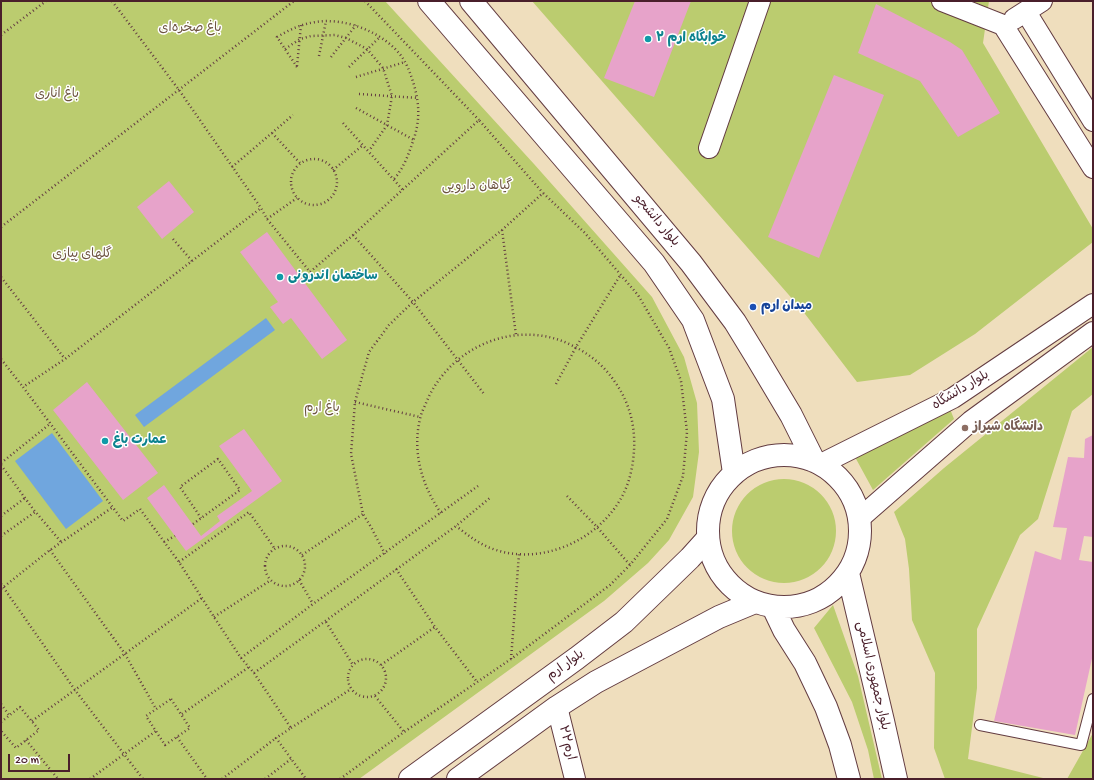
<!DOCTYPE html>
<meta charset="utf-8">
<style>
body{margin:0}
#map{position:relative;width:1094px;height:780px;overflow:hidden;background:#efdebd;font-family:"Gochi Hand",sans-serif}
canvas{display:block}
.frame{position:absolute;inset:0;border:2px solid #4a1f2b;pointer-events:none}
.scale{position:absolute;left:8px;top:754px;width:62px;height:18px;box-sizing:border-box;border:2px solid #4a1f2b;border-top:0;padding-left:5px;font-size:12px;line-height:14px;white-space:nowrap;color:#4a1f2b;-webkit-text-stroke:3px #fff;paint-order:stroke}
</style>
<div id="map">
<canvas width="1094" height="780"></canvas>
<div class="frame"></div>
<div class="scale">20 m</div>
</div>
<script>
const context = document.querySelector('canvas').getContext('2d');
context.lineJoin = 'round';
function fill(path, color) { context.fillStyle = color; context.fill(path, 'evenodd'); }
function stroke(path, color, width, dash) { context.strokeStyle = color; context.lineWidth = width; context.lineCap = dash ? 'butt' : 'round'; context.setLineDash(dash || []); context.stroke(path); }
function label(font, color, halo, rows, align = 'center') {
  context.font = font + ' "Gochi Hand","Playpen Sans Arabic",sans-serif'; context.lineWidth = 3; context.setLineDash([]); context.textBaseline = 'middle'; context.strokeStyle = halo; context.fillStyle = color; for (const [text, x, y, turn = 0] of rows) {
    context.save(); context.translate(x, y); context.rotate((+turn || 0) * Math.PI / 180); context.textAlign = isNaN(turn) ? turn : align; if (halo) context.strokeText(text, 0, 0); context.fillText(text, 0, 0); context.restore();
  }
}
const green = new Path2D(`
 M 1,1 L 385,1 L 534,164 L 652,297 L 684,357 L 697,403 L 699,452 L 693,497 L 669,540 L 648,563 L 604,601 L 359,779 L 1,779 Z
 M 532,1 L 989,1 L 983,43 L 1093,229 L 1093,242 L 975,334 L 910,375 L 857,382 L 802,310 Z
 M 1093,347 L 1093,394 L 1072,411 L 1038,519 L 1020,535 L 977,629 L 977,688 L 968,759 L 1047,779 L 945,779 L 934,748 L 935,673 L 912,620 L 909,569 L 905,539 L 894,512 L 944,468 Z
 M 950,409 L 954,419 L 873,490 L 855,457 Z
 M732 531a52 52 0 1 1 104 0a52 52 0 1 1-104 0Z
 M 833,605 L 858,676 L 882,779 L 874,779 L 868,750 L 852,702 L 814,628 Z
 M 1093,733 L 1093,779 L 1067,779 Z`);
const water = new Path2D(`
 M 266,318 L 275,330 L 144,427 L 135,415 Z
 M 52,433 L 103,501 L 66,529 L 15,461 Z`);
const building = new Path2D(`
 M 635,1 L 691,1 L 654,97 L 604,78 Z
 M 876,4 L 950,42 L 962,50 L 1000,113 L 958,137 L 920,81 L 858,53 Z
 M 834,75 L 884,95 L 819,258 L 768,237 Z
 M 169,181 L 194,212 L 162,239 L 137,207 Z
 M 267,232 L 347,340 L 322,359 L 291,318 L 283,324 L 270,307 L 278,302 L 240,252 Z
 M 87,382 L 158,473 L 123,500 L 53,410 Z
 M 244,429 L 282,481 L 186,551 L 147,498 L 164,485 L 201,536 L 220,521 L 217,516 L 252,491 L 219,446 Z
 M 1093,435 L 1093,537 L 1084,536 L 1079,560 L 1093,562 L 1093,654 L 1075,735 L 994,721 L 1035,551 L 1061,560 L 1067,528 L 1053,527 L 1068,457 L 1084,458 L 1085,439 Z`);
const path = new Path2D(`
 M 112,1 L 179,90 L 261,208 L 267,219 L 310,272 L 353,235 L 479,120 L 543,193
 M 365,1 L 479,120
 M 1,35 L 46,1
 M 285,49 L 300,39 L 311,36 L 335,35 L 346,38 L 367,49 L 383,68 L 392,96 L 387,125 L 369,151
 M 319,56 L 326,21
 M 331,57 L 356,25
 M 297,66 L 301,25
 M 297,67 L 277,37 C 289,30 301,24 316,22 C 345,17 385,33 402,57 C 408,66 411,75 414,85 C 420,106 420,123 412,144 C 408,156 403,169 394,179
 M 349,67 L 380,37
 M 356,77 L 405,62
 M 359,94 L 418,98
 M 356,108 L 414,140
 M 343,123 L 403,190
 M 272,133 L 300,163
 M291 182a23 23 0 1 1 46 0a23 23 0 1 1-46 0Z
 M 232,167 L 293,115
 M 333,170 L 363,145
 M 267,219 L 297,198
 M 1,227 L 294,1
 M 502,230 L 516,335
 M 353,235 L 413,302 L 484,394
 M 173,239 L 192,261 L 65,359 L 23,387 L 123,521 L 140,509 L 179,562 L 214,617 L 241,658 L 254,673 L 291,728 L 276,738 L 306,779
 M 192,261 L 261,208
 M 1,277 L 65,359
 M 1,359 L 23,387
 M 556,384 L 576,347 L 621,274
 M 355,402 L 420,417
 M 1,463 L 51,423
 M 1,465 L 33,509 L 62,543
 M 567,496 L 597,527 L 630,565
 M 441,513 C 422,486 412,452 420,419 C 421,413 424,408 426,403 C 448,349 512,319 567,343 C 587,352 603,364 615,382 C 634,409 638,440 631,472 C 619,529 552,568 496,550 C 480,545 469,536 456,526
 M 1,516 L 25,498
 M 193,524 L 240,490 L 218,459 L 180,487 L 201,518
 M 1,536 L 35,512
 M 164,542 L 175,536
 M265 566a20 20 0 1 1 40 0a20 20 0 1 1-40 0Z
 M 50,550 L 125,654 L 156,709
 M 302,555 L 363,514
 M 179,562 L 249,512 L 275,549
 M 396,569 L 435,627 L 477,682
 M 299,580 L 313,604
 M 1,584 L 75,690 L 143,779
 M 1,589 L 50,550 L 113,507
 M 214,617 L 271,580
 M 326,622 L 353,665
 M 241,658 L 313,604 L 478,486
 M348 678a19 19 0 1 1 38 0a19 19 0 1 1-38 0Z
 M 511,659 L 519,554
 M 381,665 L 435,627
 M 254,673 L 456,526 L 491,497
 M 375,696 L 404,732
 M 171,699 L 190,728 L 165,745 L 146,716 Z
 M 1,704 L 9,715
 M 182,714 L 249,667
 M 32,721 L 202,598
 M 1,722 L 20,707 L 39,730 L 16,748 L 1,731
 M 291,728 L 351,689
 M 177,737 L 207,779
 M 26,740 L 58,779
 M 90,779 L 156,731
 M 222,779 L 276,738
 M 265,779 L 291,759
 M 340,779 L 404,732 L 511,659 L 610,585 L 630,565 L 667,519 L 683,476 L 687,432 L 681,381 L 669,348 L 638,295 L 584,232 L 543,193 L 502,230 L 413,302 L 389,325 L 369,352 L 355,402 L 351,454 L 363,514 L 371,527 L 385,554`);
const lane = new Path2D(`
 M 980,725 L 1081,745 L 1093,699`);
const street = new Path2D(`
 M 942,1 L 1003,25
 M 1026,12 L 1093,121
 M 1014,19 L 1042,1
 M 1003,25 L 1093,168
 M 709,148 L 760,1
 M 821,464 L 953,398 L 1093,304
 M 860,518 L 971,421 L 1093,332
 M 557,707 L 575,779`);
const secondary = new Path2D(`
 M 410,779 L 577,658 L 624,622 L 690,558 L 708,538
 M 458,779 L 557,707 L 596,682 L 719,617 L 755,602`);
const primary = new Path2D(`
 M 429,1 L 654,263 L 693,320 L 723,399 L 734,473
 M 471,1 L 691,263 L 735,322 L 757,358 L 791,415 L 814,461
 M708 531a76 76 0 1 1 152 0a76 76 0 1 1-152 0Z
 M 848,573 L 883,721 L 896,779
 M 773,607 L 784,630 L 805,663 L 826,707 L 840,745 L 849,779`);
const markers = [
 [648,39,4,"#0f9aa8"],
 [280,277,4,"#0f9aa8"],
 [753,307,4,"#1a4fb4"],
 [965,428,4,"#8d6e63"],
 [105,441,4,"#0f9aa8"]
];
const parkNames = [
 ["باغ صخره‌ای",190,29],
 ["باغ اناری",57,95],
 ["گیاهان دارویی",477,187],
 ["گلهای پیازی",82,255],
 ["باغ ارم",322,409]
];
const cultureNames = [
 ["خوابگاه ارم ۲",656,39],
 ["ساختمان اندرونی",288,277],
 ["عمارت باغ",113,441]
];
const streetNames = [
 ["بلوار دانشجو",656,221,50],
 ["بلوار دانشگاه",961,391,-31],
 ["بلوار ارم",566,666,-36],
 ["بلوار جمهوری اسلامی",872,676,77],
 ["ارم۲۲",566,743,76]
];
const transitNames = [
 ["میدان ارم",761,307]
];
const educationNames = [
 ["دانشگاه شیراز",973,428]
];
fill(green, '#bbcc6f');
fill(water, '#70a6de');
fill(building, '#e7a3ca');
stroke(lane, '#633c41', 12);
stroke(street, '#633c41', 22);
stroke(secondary, '#633c41', 24);
stroke(primary, '#633c41', 24);
stroke(path, '#633c41', 2.5, [1, 3]);
stroke(lane, '#fff', 10);
stroke(street, '#fff', 20);
stroke(secondary, '#fff', 22);
stroke(primary, '#fff', 22);
for (const [x, y, r, color] of markers) { const dot = new Path2D(); dot.arc(x, y, r, 0, 2 * Math.PI); context.fillStyle = color; context.fill(dot); stroke(dot, '#fff', 1.5); }
label('13px', '#6c533f', '#fff', parkNames);
label('bold 13px', '#0d838f', '#fff', cultureNames, 'left');
label('13px', '#4a1f2b', '#fff', streetNames);
label('bold 13px', '#164399', '#fff', transitNames, 'left');
label('bold 13px', '#785e54', '#fff', educationNames, 'left');
</script>
